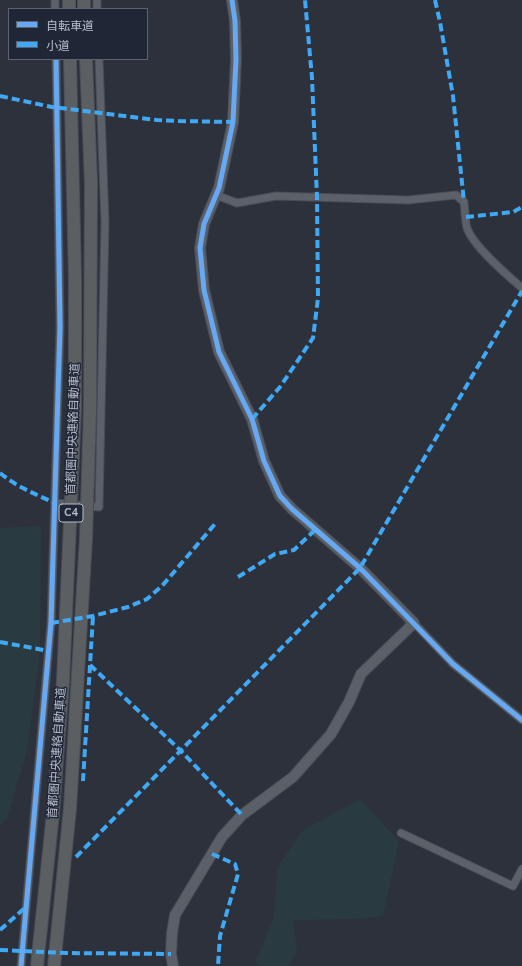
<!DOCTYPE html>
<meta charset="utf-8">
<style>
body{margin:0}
#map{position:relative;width:522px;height:966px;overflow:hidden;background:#2c313b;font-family:Mulish,"Noto Sans JP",sans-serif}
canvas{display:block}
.legend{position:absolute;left:8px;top:8px;width:140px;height:52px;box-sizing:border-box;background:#1f2636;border:1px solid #5c6272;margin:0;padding:5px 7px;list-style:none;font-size:12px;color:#b7bdcb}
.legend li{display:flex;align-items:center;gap:8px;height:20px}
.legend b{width:20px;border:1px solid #5c6272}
</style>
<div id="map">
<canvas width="522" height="966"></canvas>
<ul class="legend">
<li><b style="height:5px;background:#66a8f1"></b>自転車道</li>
<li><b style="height:5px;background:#3fa9f5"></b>小道</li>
</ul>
</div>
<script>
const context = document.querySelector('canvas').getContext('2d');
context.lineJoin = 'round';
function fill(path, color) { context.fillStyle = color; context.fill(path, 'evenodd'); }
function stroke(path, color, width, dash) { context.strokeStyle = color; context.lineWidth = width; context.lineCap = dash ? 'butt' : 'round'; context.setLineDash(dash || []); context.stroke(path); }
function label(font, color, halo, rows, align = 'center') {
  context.font = font + ' Mulish,"Noto Sans JP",sans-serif'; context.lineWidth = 3; context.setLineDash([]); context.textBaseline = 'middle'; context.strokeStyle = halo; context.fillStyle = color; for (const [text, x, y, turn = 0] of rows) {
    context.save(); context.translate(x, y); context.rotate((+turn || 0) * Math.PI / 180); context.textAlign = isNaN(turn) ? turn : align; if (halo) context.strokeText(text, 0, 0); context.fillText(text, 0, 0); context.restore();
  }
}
const green = new Path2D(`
 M 41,526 L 40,652 L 27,751 L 7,818 L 0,826 L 0,528 Z
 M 360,799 L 399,841 L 383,916 L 353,919 L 293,920 L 297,950 L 289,966 L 259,966 L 255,963 L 274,916 L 277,868 L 302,831 Z`);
const street = new Path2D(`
 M 55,0 L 55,9
 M 97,0 L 97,9
 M 216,195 L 237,203 L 276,196 L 408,200 L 456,195 L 464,202 C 465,210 465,220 467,228 C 473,246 507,275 522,288
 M 55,503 L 99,507 L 105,222 L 99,59
 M 414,623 L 453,664 L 522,720
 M 401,833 L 513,886 L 522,869
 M 21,966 L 51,623 L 60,327 L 56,59`);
const secondary = new Path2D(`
 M 173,966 L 171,954 L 172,933 L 175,915 L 222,837 L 242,815 L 293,777 L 331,734 L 349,702 L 361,674 L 414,623 L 360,568 L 292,509 L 280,496 L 264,461 L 252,419 L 219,352 L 204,290 L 200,248 L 204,224 L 219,188 L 233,122 L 236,59 L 235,21 L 232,0`);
const highway = new Path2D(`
 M 69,0 L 69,9
 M 84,0 L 84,9`);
const highwayBridge = new Path2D(`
 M 37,966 L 53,813 L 63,681 L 75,409 L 75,279 L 70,59
 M 54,966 L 70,808 L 86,538 L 90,409 L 91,183 L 86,59`);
const quiet = new Path2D(`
 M 435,0 L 440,22 L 453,96 L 464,202
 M 0,96 L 52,107 L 157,120 L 179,121 L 233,122
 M 466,217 L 513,212 L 522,207
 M 252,419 L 280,387 L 313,338 L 318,298 L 317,198 L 312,78 L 305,0
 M 0,473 C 17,487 35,494 55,503
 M 238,577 L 275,554 L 294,550 L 316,529
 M 51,623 L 93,616 L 128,607 L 147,599 L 162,586 L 215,524
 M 0,642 L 49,651
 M 90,665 L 180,750 L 242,815
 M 83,781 L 93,616
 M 212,854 L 235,864 L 238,874 L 220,936 L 218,966
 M 76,857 L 360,568 L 522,291
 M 0,930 L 26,907
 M 0,950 L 66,953 L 171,954`);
const cycleway = new Path2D(`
 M 232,0 L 235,21 L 236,59 L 233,122 L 219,188 L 204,224 L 200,248 L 204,290 L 219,352 L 252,419 L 264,461 L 280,496 L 292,509 L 360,568 L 453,664 L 522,720
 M 21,966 L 51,623 L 60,327 L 56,59`);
const shields = [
 [71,513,24]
];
const shieldNames = [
 ["C4",71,513]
];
const streetNames = [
 ["首都圏中央連絡自動車道",73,429,-88],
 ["首都圏中央連絡自動車道",57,753,-86]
];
fill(green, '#293b41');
stroke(street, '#484c53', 9);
stroke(secondary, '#484c53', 12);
stroke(highway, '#494d57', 14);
stroke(street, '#5c6069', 7);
stroke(secondary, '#5b5f67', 10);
stroke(highway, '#5c5f62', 12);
stroke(highwayBridge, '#494d57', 14, []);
stroke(highwayBridge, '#5c5f62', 12);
stroke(quiet, '#3fa9f5', 4, [8, 4]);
stroke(cycleway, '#66a8f1', 5);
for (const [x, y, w] of shields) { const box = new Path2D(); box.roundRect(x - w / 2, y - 9, w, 18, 3); context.fillStyle = '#1f2636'; context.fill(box); stroke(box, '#b7bdcb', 1); }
label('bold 11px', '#b7bdcb', null, shieldNames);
label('12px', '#b7bdcb', '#1f2636', streetNames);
</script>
